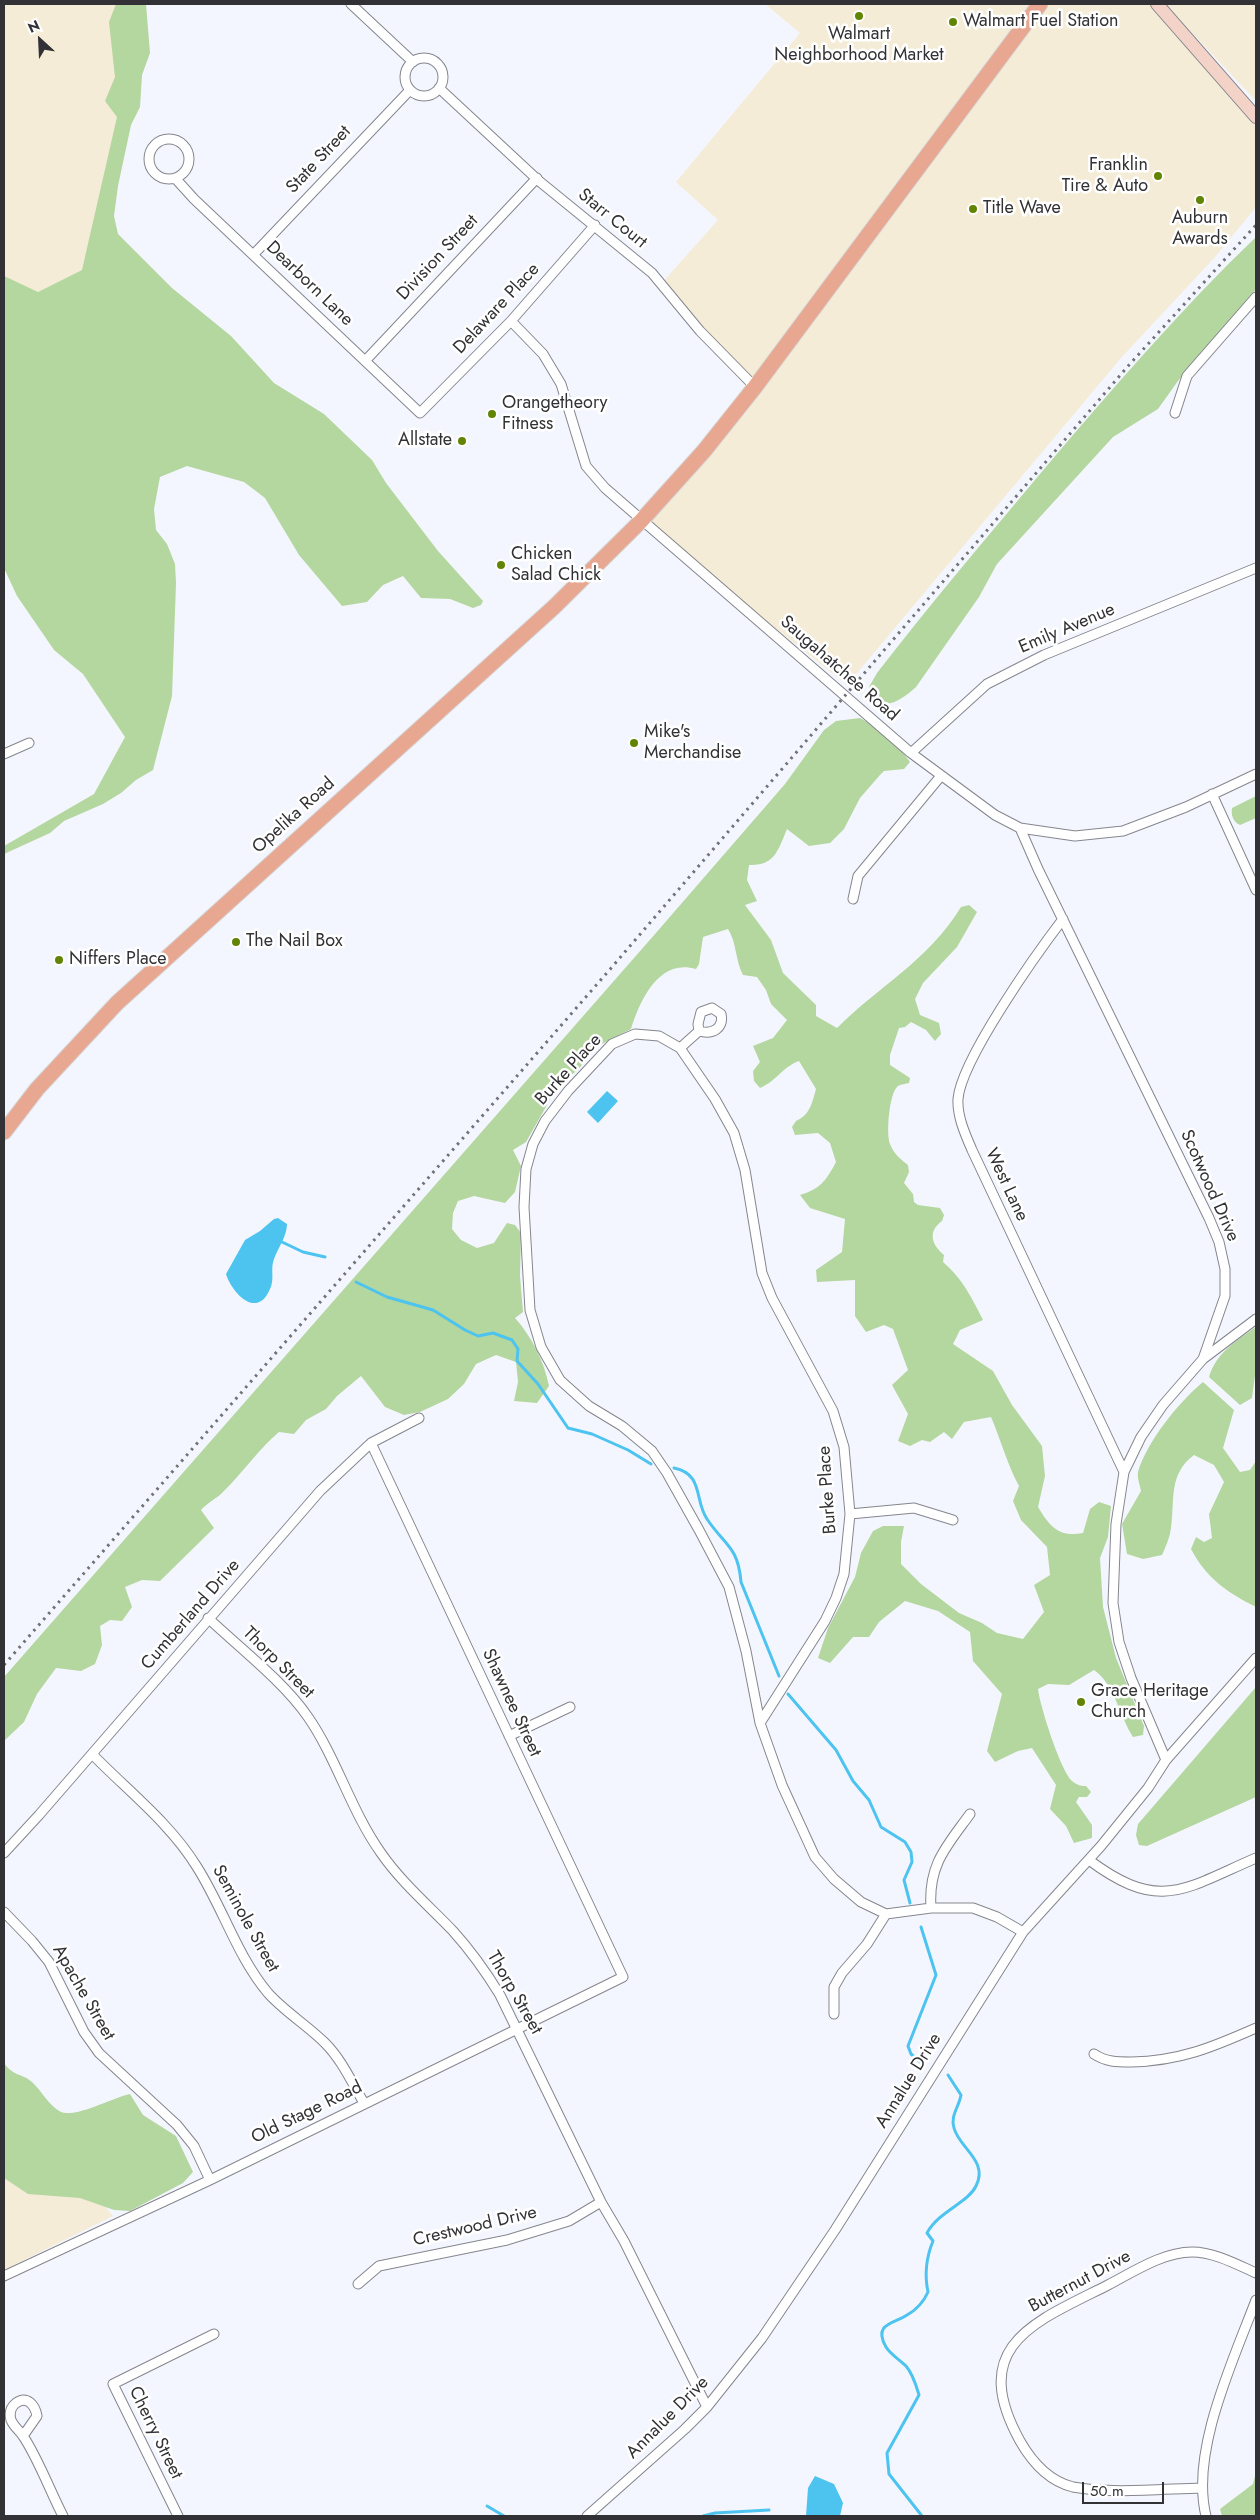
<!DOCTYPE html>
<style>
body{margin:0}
#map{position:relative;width:1260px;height:2520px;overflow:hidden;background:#f4f6ff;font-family:Jost,sans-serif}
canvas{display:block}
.frame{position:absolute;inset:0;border:5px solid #323236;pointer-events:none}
.north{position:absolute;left:15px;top:15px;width:50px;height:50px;-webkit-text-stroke:4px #fff;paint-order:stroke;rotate:335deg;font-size:14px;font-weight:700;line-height:20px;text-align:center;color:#323236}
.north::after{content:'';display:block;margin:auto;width:18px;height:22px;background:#323236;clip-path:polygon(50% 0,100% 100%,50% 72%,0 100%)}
.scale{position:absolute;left:1082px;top:2482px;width:82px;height:22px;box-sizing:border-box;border:2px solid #323236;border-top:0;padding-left:6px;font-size:15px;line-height:18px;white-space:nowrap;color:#323236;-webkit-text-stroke:4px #fff;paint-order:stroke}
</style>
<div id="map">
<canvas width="1260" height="2520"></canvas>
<div class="frame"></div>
<div class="north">N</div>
<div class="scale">50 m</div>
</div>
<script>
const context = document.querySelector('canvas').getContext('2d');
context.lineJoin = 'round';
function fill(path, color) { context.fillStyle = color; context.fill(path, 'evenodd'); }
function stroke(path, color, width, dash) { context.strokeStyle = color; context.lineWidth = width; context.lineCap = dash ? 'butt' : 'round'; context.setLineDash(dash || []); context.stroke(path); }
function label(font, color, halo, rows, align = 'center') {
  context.font = font + ' Jost,sans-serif'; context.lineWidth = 5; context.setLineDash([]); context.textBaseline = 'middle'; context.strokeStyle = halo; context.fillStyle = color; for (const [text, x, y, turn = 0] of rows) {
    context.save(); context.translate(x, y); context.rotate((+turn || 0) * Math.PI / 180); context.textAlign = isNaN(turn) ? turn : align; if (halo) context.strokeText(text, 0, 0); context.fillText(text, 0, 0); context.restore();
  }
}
const commercial = new Path2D(`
 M 4,4 L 125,4 L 120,158 L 82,270 L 38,292 L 4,277 Z
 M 765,4 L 1157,4 L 1256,117 L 1256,207 L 1215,257 L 1121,358 L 847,685 L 641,521 L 755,387 L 661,284 L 718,220 L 676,182 L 800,33 Z
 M 1165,4 L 1256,4 L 1256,101 Z
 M 4,2083 L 113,2216 L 4,2270 Z`);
const green = new Path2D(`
 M 116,4 L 146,4 L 150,53 L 142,75 L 140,107 L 131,125 L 118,186 L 114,216 L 118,234 L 172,288 L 231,336 L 274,383 L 324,414 L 372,460 L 386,483 L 438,551 L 483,601 L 481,605 L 473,608 L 450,599 L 421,598 L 403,576 L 383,585 L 367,602 L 342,606 L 299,555 L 265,498 L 244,482 L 187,466 L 160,477 L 154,509 L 156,530 L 167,544 L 175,564 L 176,583 L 172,696 L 153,770 L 136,780 L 121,793 L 103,804 L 64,821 L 50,833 L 4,854 L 4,846 L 94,794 L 125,737 L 83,674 L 54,650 L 17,596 L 4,568 L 4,276 L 38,292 L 82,270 L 117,117 L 105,101 L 115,77 L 109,22 Z
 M 1256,237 L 1256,289 L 1178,381 L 1158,409 L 1113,437 L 997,564 L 979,597 L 916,687 C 901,701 878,716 869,687 L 877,673 C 931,603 988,536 1045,468 C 1112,389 1181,309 1256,237 Z
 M 860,718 C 879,728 897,744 910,762 L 904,769 L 884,771 L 880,775 L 860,798 L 844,829 L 830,843 L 809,846 L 787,829 C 778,850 775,866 749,865 L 747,880 L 757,901 L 745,905 L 771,940 L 783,973 L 816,1005 L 816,1016 L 837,1028 C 880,985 927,962 961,907 L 969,905 L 977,912 L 957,947 L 923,983 L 915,999 L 920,1015 L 939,1023 L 941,1034 L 935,1041 L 926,1030 L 911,1022 L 905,1027 L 899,1028 L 890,1055 L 890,1065 L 910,1078 L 909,1083 C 906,1084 901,1084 898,1086 C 889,1093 886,1134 890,1144 C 894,1154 900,1159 908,1165 L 909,1172 L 904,1183 L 913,1194 L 914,1202 L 918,1205 L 940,1208 L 944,1215 L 942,1221 C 927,1232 932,1245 944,1255 L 943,1262 C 962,1278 972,1298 983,1320 L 960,1330 L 953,1344 L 993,1371 L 1012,1405 L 1042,1446 L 1045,1476 L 1038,1507 C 1049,1525 1058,1538 1083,1533 L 1090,1509 L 1099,1502 L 1111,1506 L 1108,1537 L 1100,1558 L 1103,1607 L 1116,1658 L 1144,1726 L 1143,1735 L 1133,1737 C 1119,1715 1115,1685 1094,1670 L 1069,1685 L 1048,1684 L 1038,1689 C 1040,1706 1060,1769 1072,1781 C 1077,1785 1080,1786 1086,1786 L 1091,1792 L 1087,1797 L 1079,1797 L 1076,1802 L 1092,1825 L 1092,1838 L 1074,1843 L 1066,1826 L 1050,1809 L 1056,1785 L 1032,1748 L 1018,1751 L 995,1762 L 987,1751 L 1002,1694 L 973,1661 L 970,1632 L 938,1611 L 905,1601 L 879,1622 L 869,1637 L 853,1637 L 830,1663 L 818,1658 L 828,1628 L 855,1577 L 861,1553 L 873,1531 L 883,1526 L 904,1526 L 901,1542 L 901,1564 L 921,1584 L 959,1613 L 982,1623 L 997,1633 L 1023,1639 L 1044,1612 L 1034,1585 L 1050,1575 L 1047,1547 L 1021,1520 L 1013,1501 L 1019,1486 C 1007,1464 1001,1440 991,1417 L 964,1422 L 952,1439 L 944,1432 L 930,1442 L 922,1440 L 910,1446 L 898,1441 L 908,1414 L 892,1385 L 908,1370 L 893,1329 L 884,1325 L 866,1332 L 855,1316 L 855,1280 L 817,1282 L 816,1270 L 842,1252 L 845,1219 L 810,1208 L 800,1195 C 820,1189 826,1181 836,1162 L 830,1143 L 818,1133 L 795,1135 L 792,1127 L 796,1121 C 810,1115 812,1103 816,1089 L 799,1061 C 781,1068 778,1080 760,1088 L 754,1081 L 753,1071 L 760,1062 L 753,1046 L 773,1038 L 787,1020 L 771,1004 L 766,990 L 757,977 L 743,975 C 735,960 737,943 728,929 L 703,937 L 699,964 L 696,969 C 659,958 640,1000 631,1029 L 594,1048 L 578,1070 L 559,1084 L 526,1142 L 513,1150 L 521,1166 L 515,1192 L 505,1203 L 474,1196 L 458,1201 L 453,1213 L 452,1229 L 461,1240 L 477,1248 L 494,1243 L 507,1223 L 515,1225 L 521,1233 L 520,1276 L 523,1312 L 515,1318 C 532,1337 544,1361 549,1386 L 537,1403 L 514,1401 L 518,1382 L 516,1362 L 496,1355 L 476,1364 L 464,1384 L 448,1399 L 420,1412 L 404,1415 L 385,1407 L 361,1376 L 337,1396 L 326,1409 L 306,1420 L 294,1434 L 279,1432 C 259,1449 244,1471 225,1490 C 218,1498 208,1502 201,1510 L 214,1528 L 160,1581 L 142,1580 L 125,1587 L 132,1607 L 122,1621 L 110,1620 L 100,1626 L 102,1645 L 95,1664 L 81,1671 L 56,1668 L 37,1694 L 24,1722 L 4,1741 L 4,1677 L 655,934 L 785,784 L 824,730 L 836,721 Z
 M 1256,796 L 1256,818 L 1240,825 C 1233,822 1231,815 1232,808 Z
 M 1256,1327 L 1256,1368 L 1252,1398 L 1240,1405 L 1209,1377 C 1216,1353 1236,1341 1256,1327 Z
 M 1203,1382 L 1234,1410 L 1223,1448 L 1240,1472 L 1250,1470 L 1256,1461 L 1256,1607 C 1228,1593 1206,1578 1191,1549 L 1196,1537 L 1204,1542 L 1212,1538 L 1209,1514 L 1224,1482 L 1214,1465 L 1194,1455 C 1168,1474 1175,1501 1171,1528 C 1170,1537 1166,1546 1162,1555 L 1143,1559 L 1127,1554 L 1122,1524 L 1141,1491 C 1140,1485 1137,1478 1138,1472 C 1147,1441 1179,1402 1203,1382 Z
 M 1256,1687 L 1256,1797 L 1147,1846 L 1139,1845 L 1136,1835 L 1138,1824 Z
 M 4,2063 C 14,2077 22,2073 32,2082 C 41,2090 50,2107 61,2112 C 76,2118 112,2098 130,2094 L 143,2115 L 176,2136 L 193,2172 L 183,2183 L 130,2211 L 114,2210 L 80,2198 L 28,2194 L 4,2178 Z
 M 1256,2472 L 1256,2516 L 1222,2516 L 1220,2509 L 1253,2484 Z`);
const water = new Path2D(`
 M 607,1091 L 618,1101 L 598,1123 L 587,1112 Z
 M 278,1218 L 287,1224 C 287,1236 278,1248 274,1259 C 270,1269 275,1279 270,1289 C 257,1320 232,1293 226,1274 L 245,1240 L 260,1231 L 274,1219 Z
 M 815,2476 L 834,2484 L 843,2503 L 840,2516 L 806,2516 L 808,2488 Z`);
const stream = new Path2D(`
 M 282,1242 L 303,1252 L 325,1257
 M 356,1282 L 387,1297 L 433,1310 L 465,1330 L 478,1336 L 493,1333 L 512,1340 L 518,1349 L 517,1361 L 538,1384 L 568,1428 L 592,1434 L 628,1450 L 651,1464
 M 674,1468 C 704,1474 694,1500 707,1519 C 725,1546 738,1546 741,1582 L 779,1676
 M 788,1694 L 836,1750 L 853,1781 L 869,1800 L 881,1827 L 905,1842 L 911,1852 L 912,1862 L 904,1880 L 910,1903
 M 921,1927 L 936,1975 L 908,2046 L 911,2054 L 924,2065
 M 487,2506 L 504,2516
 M 703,2516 L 715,2513 L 769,2510
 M 922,2516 L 889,2474 L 887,2453 L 919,2395 C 916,2385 913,2374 906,2366 C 900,2360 890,2354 886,2347 C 872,2323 896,2323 907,2315 C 916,2310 924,2301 928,2292 C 924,2273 926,2258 933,2241 L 927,2233 C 939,2211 968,2203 976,2186 C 989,2161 959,2148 954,2128 C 950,2116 959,2107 961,2095 L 948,2075`);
const street = new Path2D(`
 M 351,4 L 413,62
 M405 77a19 19 0 1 1 38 0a19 19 0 1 1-38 0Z
 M 439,88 L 539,181 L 652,273 L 700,331 L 755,387
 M149 159a20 20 0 1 1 40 0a20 20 0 1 1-40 0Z
 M 175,178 L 194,199 L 420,413 L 511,321 L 595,225
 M 254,254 L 410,90
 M 511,321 L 543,354 L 561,384 L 586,466 L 605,488 L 911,753 L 995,815 L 1020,828 L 1075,836 L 1123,831 L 1186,807 L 1256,774
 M 365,361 L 537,178
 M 1175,413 L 1187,376 L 1256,297
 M 911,753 L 987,684 L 1044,655 L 1256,568
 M 4,754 L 29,743
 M 1212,794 L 1256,890
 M 1020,828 L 1038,869 L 1209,1218 L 1219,1242 L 1225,1269 L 1225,1296 L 1203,1359 L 1163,1405 L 1141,1437 L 1124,1472 L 1116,1524 L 1113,1603 L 1119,1642 L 1131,1678 L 1166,1760
 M 853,899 L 858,876 L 940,777
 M 1063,919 C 1037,953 961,1060 958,1099 C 957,1116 965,1134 972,1150 L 1124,1472
 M 712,1008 L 721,1014 C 724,1028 713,1035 699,1031 L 698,1024 L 701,1012 Z
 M 680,1048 L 699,1031
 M 1203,1359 L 1256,1319
 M 850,1514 L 914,1508 L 953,1520
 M 208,1618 C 240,1648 284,1682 308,1717 C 337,1759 351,1811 381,1853 C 401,1882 429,1906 453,1931 C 471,1951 486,1972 500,1995 L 601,2202 L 624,2241 L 707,2407
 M 760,1723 L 746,1651 L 729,1587 L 699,1530 L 667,1473 L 652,1451 L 622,1426 L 589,1406 L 560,1380 L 541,1347 L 530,1310 L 524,1207 L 526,1169 L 533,1144 L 545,1121 L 568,1091 L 612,1044 L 635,1034 L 659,1036 L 680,1048 L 715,1099 L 734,1133 L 745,1170 L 762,1273 L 772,1298 L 833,1411 L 844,1447 L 850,1514 L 844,1574 L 836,1598 L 825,1621 L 760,1723 L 782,1785 L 815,1857 L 834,1879 L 861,1902 L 886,1914 L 931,1908 L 973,1908 L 997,1917 L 1023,1932
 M 509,1736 L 570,1707
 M 92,1754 C 128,1791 170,1823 197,1867 C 223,1908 237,1956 268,1993 C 285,2012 307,2025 325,2043 C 342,2060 352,2083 364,2103
 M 4,1853 L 39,1815 L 320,1491 L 371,1443 L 419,1418
 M 1089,1860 C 1160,1913 1184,1889 1256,1858
 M 931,1908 C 928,1865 946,1847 970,1814
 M 4,1912 L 32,1941 L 49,1962 L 84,2032 L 99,2053 L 177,2125 L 194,2146 L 210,2180
 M 834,2014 L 834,1987 L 842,1973 L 867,1944 L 886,1914
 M 1094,2054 C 1106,2062 1117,2062 1131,2062 C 1180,2061 1213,2047 1256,2028
 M 4,2276 L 210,2180 L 623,1977 L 371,1443
 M 358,2284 L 379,2266 L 507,2240 L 569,2221 L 601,2202
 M 23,2436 L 37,2416 C 35,2405 27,2395 16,2403 C 11,2407 9,2413 11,2420 C 14,2427 19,2430 23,2436 C 37,2456 51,2493 63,2516
 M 1201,2488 C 1163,2489 1109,2494 1073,2487 C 1048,2481 1032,2462 1020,2441 C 967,2345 1035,2322 1108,2285 C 1133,2272 1163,2252 1192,2252 C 1214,2252 1236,2264 1256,2273
 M 178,2516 L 113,2384 L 214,2334
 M 587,2516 L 685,2429 L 707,2407 L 762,2338 L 835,2230 L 1023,1932 L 1101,1846 L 1148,1788 L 1166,1760 L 1256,1658
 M 1206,2516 C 1190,2452 1233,2361 1256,2300`);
const secondary = new Path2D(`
 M 1157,4 L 1256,117`);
const primary = new Path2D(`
 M 4,1132 L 37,1089 L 117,1003 L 554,607 L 641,521 L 704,451 L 755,387 L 1040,4`);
const rail = new Path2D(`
 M 4,1665 L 612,967 L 1129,365 L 1256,225`);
const markers = [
 [859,16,5,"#618503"],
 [953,22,5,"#618503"],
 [1158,176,5,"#618503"],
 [1200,200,5,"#618503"],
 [973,209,5,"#618503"],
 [492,414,5,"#618503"],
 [462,441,5,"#618503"],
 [501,565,5,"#618503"],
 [634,743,5,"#618503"],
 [236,942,5,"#618503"],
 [59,960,5,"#618503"],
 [1081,1702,5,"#618503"]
];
const poiNames = [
 ["Walmart Fuel Station",963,22],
 ["Walmart",859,35,"center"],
 ["Neighborhood Market",859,56,"center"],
 ["Franklin",1148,166,"right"],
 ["Tire & Auto",1148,187,"right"],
 ["Title Wave",983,209],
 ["Auburn",1200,219,"center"],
 ["Awards",1200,240,"center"],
 ["Orangetheory",502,404],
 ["Fitness",502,425],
 ["Allstate",452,441,"right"],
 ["Chicken",511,555],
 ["Salad Chick",511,576],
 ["Mike's",644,733],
 ["Merchandise",644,754],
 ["The Nail Box",246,942],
 ["Niffers Place",69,960],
 ["Grace Heritage",1091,1692],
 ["Church",1091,1713]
];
const streetNames = [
 ["State Street",319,160,-47],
 ["Starr Court",612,219,39],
 ["Division Street",438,258,-47],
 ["Dearborn Lane",309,284,44],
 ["Delaware Place",497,309,-47],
 ["Emily Avenue",1067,629,-23],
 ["Saugahatchee Road",839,669,41],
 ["Opelika Road",294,816,-42],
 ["Burke Place",569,1070,-48],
 ["West Lane",1006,1185,65],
 ["Scotwood Drive",1209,1186,66],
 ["Burke Place",828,1490,-94],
 ["Cumberland Drive",191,1615,-49],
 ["Thorp Street",278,1663,45],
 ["Shawnee Street",511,1703,65],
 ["Seminole Street",245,1919,61],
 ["Apache Street",83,1993,60],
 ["Thorp Street",514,1993,60],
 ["Annalue Drive",909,2081,-58],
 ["Old Stage Road",307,2113,-26],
 ["Crestwood Drive",475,2227,-13],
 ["Butternut Drive",1080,2282,-28],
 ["Annalue Drive",668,2418,-45],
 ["Cherry Street",155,2433,64]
];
fill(commercial, '#f4ecd6');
fill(green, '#b4d69f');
fill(water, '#4dc3ef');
stroke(stream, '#4dc3ef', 3);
stroke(street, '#85868e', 11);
stroke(secondary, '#85868e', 14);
stroke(primary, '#d6d6d7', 17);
stroke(street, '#fff', 9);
stroke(secondary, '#f3d3c8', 12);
stroke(primary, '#e7a790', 15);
stroke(rail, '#717278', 3, [2.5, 5]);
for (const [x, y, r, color] of markers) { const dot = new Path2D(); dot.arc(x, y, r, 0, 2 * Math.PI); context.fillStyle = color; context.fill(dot); stroke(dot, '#fff', 2); }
label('18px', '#323236', '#fff', poiNames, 'left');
label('18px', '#323236', '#fff', streetNames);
</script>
